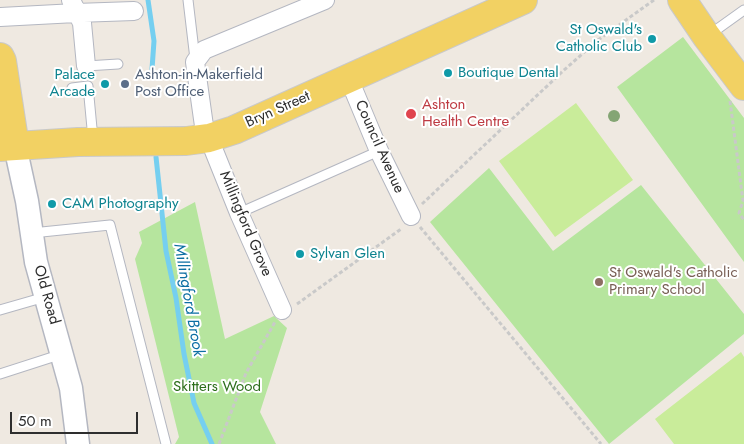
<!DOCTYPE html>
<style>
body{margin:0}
#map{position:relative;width:744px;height:444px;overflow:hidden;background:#efe9e1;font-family:Jost,sans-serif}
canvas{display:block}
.scale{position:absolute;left:10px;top:412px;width:128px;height:22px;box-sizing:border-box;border:2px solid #2e2e2e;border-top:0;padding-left:6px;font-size:15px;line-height:18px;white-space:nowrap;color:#2e2e2e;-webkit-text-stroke:4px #fff;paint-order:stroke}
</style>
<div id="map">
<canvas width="744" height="444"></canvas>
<div class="scale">50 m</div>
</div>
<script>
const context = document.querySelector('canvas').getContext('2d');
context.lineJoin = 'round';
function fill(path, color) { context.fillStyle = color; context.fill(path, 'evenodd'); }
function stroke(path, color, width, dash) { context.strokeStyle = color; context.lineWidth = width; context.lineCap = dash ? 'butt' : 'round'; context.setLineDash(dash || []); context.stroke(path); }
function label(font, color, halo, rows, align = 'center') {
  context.font = font + ' Jost,sans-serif'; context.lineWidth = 4; context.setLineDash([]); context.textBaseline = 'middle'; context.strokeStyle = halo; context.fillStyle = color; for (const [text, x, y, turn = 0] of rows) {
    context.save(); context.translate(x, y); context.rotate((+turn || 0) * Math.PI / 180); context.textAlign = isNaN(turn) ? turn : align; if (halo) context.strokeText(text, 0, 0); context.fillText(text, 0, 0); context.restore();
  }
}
const green = new Path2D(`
 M 683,37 L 744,118 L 744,262 L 617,87 Z
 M 489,168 L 553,251 L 641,185 L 744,314 L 744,334 L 609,444 L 430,222 Z
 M 195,202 L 225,339 L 274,316 L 287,328 L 260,412 L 276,444 L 175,444 L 179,437 L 135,259 L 142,243 L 139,232 Z`);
const pitch = new Path2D(`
 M 576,103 L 633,180 L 555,237 L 499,161 Z
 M 741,352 L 744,357 L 744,444 L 674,444 L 655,419 Z`);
const stream = new Path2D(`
 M 148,0 L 154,41 L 152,69
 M 156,157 L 166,251 L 176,298 L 184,354 L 194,403 L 212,444`);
const path = new Path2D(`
 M 730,101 L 743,201 L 739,213 L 744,220
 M 422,204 L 563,71 L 598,40 L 654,0
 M 420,227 L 601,444
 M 297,304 L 401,229
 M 219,444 L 246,373 L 275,322`);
const service = new Path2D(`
 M 188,0 L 195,59
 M 709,35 L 744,10
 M 86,66 L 118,64
 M 72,88 L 88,86 L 93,139
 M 239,213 L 379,151
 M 32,233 L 110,225 L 166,444
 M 0,310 L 45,297
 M 0,374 L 62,354`);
const minor = new Path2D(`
 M 71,0 L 82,23 L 86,66
 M 0,17 L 76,13 L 134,11
 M 349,79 L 379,151 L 411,216
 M 282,310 L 239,213 L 204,126 L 195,62 L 204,50 L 325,0`);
const tertiary = new Path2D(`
 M 15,146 L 27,201 L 36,262 L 71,388 L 78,444`);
const primary = new Path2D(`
 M 682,0 L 707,37 L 744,86
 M 0,57 L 2,61 L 15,146
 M 0,147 L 78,142 L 186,141 L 209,138 L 234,130 L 523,0`);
const trees = [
 [614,116]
];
const markers = [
 [652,39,5,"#0f9aa8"],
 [448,73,5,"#0f9aa8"],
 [105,84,5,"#0f9aa8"],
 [125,84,5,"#5c6f8a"],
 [411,114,6,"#e0444e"],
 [52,204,5,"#0f9aa8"],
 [300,254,5,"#0f9aa8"],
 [599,282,5,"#8d6e63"]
];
const cultureNames = [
 ["St Oswald's",642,30,"right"],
 ["Catholic Club",642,47,"right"],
 ["Boutique Dental",458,73],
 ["Palace",95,75,"right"],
 ["Arcade",95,92,"right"],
 ["CAM Photography",62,204],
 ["Sylvan Glen",310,254]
];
const serviceNames = [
 ["Ashton-in-Makerfield",135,75],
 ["Post Office",135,92]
];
const healthNames = [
 ["Ashton",422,105],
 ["Health Centre",422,122]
];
const streetNames = [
 ["Bryn Street",278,110,-24],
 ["Council Avenue",379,147,66],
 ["Millingford Grove",245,224,67],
 ["Old Road",46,295,74]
];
const educationNames = [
 ["St Oswald's Catholic",609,273],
 ["Primary School",609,290]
];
const parkNames = [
 ["Skitters Wood",217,387]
];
const waterNames = [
 ["Millingford Brook",188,300,80]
];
fill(green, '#b6e59e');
fill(pitch, '#c9ec9a');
stroke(stream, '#75cff0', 5);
stroke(service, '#b4b7c1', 11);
stroke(minor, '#b4b7c1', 20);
stroke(tertiary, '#b4b7c1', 25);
stroke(primary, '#c9c9c9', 30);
stroke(path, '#c9c9c9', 3, [4, 2.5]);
stroke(service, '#fff', 9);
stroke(minor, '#fff', 18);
stroke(tertiary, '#fff', 22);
stroke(primary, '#f2d163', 28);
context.fillStyle = '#84a574';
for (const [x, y] of trees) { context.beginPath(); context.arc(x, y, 6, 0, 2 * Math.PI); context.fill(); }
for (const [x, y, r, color] of markers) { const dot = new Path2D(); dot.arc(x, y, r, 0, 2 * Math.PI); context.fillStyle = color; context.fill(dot); stroke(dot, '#fff', 2); }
label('15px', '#0d838f', '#fff', cultureNames, 'left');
label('15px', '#4e5e75', '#fff', serviceNames, 'left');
label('15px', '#be3a42', '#fff', healthNames, 'left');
label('15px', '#2e2e2e', '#fff', streetNames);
label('15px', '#785e54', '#fff', educationNames, 'left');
label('15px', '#2c6e1b', '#fff', parkNames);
label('italic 16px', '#0d6fa3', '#fff', waterNames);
</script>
